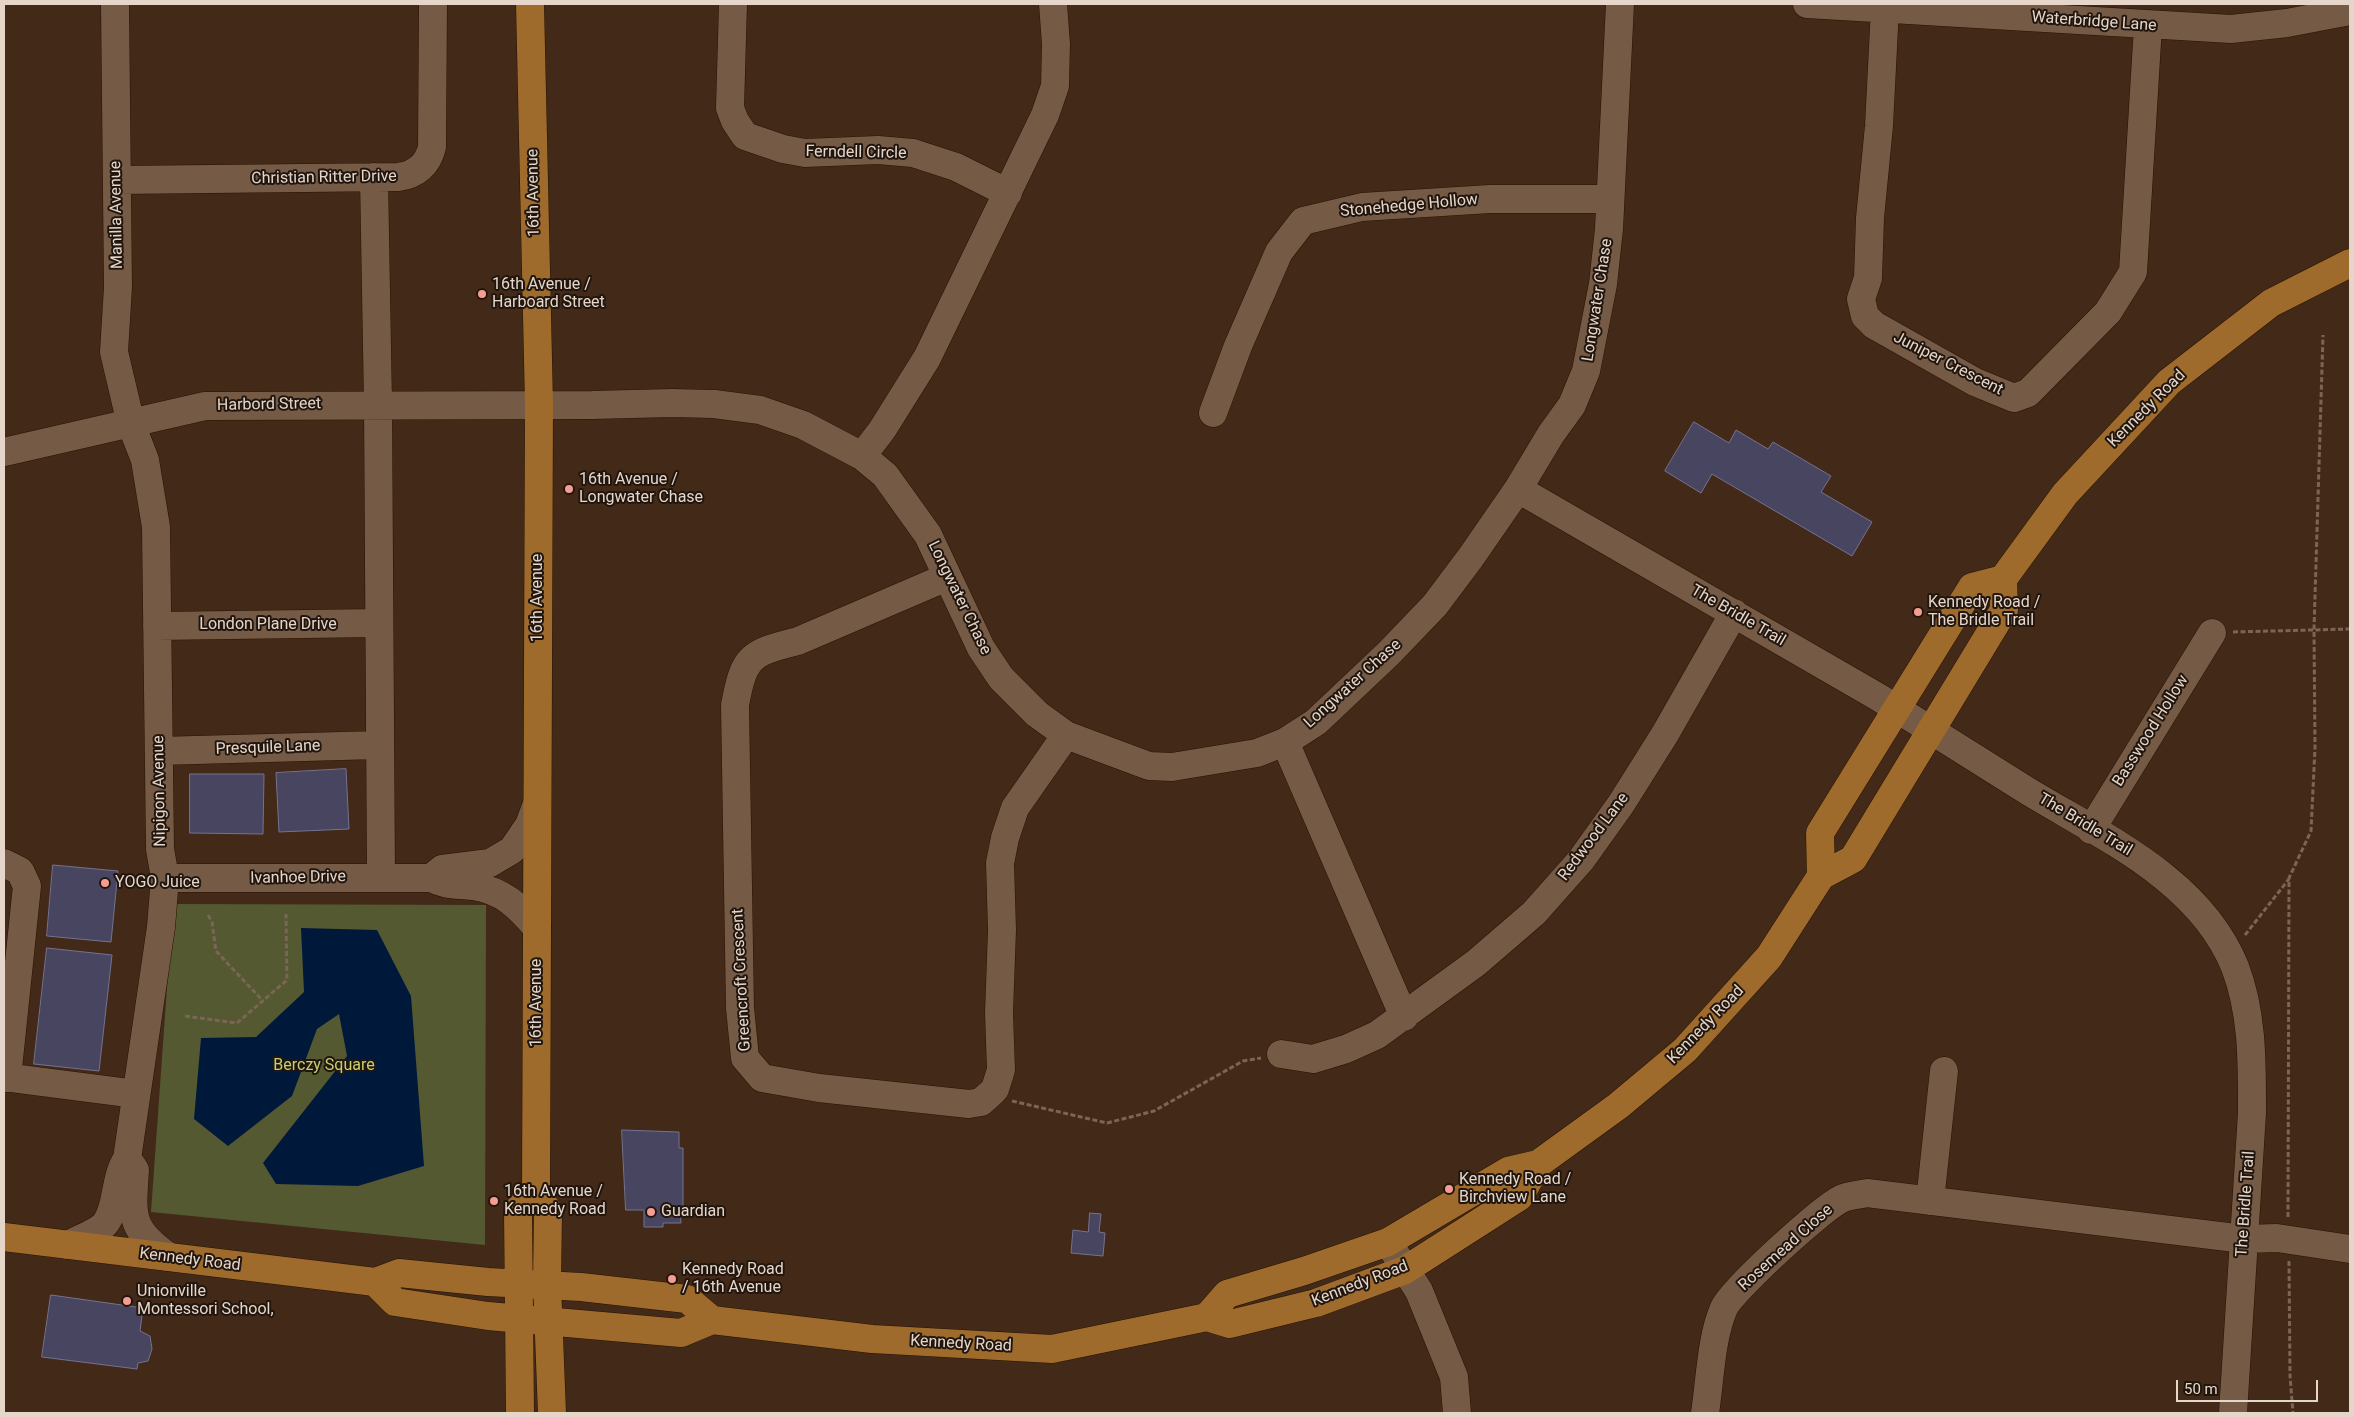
<!DOCTYPE html>
<style>
body{margin:0}
#map{position:relative;width:2354px;height:1417px;overflow:hidden;background:#432a18;font-family:Roboto,sans-serif}
canvas{display:block}
.frame{position:absolute;inset:0;border:5px solid #e6d6ca;pointer-events:none}
.scale{position:absolute;left:2176px;top:1380px;width:142px;height:22px;box-sizing:border-box;border:2px solid #e6d6ca;border-top:0;padding-left:6px;font-size:15px;line-height:18px;white-space:nowrap;color:#e6d6ca;-webkit-text-stroke:4px #21160e;paint-order:stroke}
</style>
<div id="map">
<canvas width="2354" height="1417"></canvas>
<div class="frame"></div>
<div class="scale">50 m</div>
</div>
<script>
const context = document.querySelector('canvas').getContext('2d');
context.lineJoin = 'round';
function fill(path, color) { context.fillStyle = color; context.fill(path, 'evenodd'); }
function stroke(path, color, width, dash) { context.strokeStyle = color; context.lineWidth = width; context.lineCap = dash ? 'butt' : 'round'; context.setLineDash(dash || []); context.stroke(path); }
function label(font, color, halo, rows, align = 'center') {
  context.font = font + ' Roboto,sans-serif'; context.lineWidth = 4; context.setLineDash([]); context.textBaseline = 'middle'; context.strokeStyle = halo; context.fillStyle = color; for (const [text, x, y, turn = 0] of rows) {
    context.save(); context.translate(x, y); context.rotate((+turn || 0) * Math.PI / 180); context.textAlign = isNaN(turn) ? turn : align; if (halo) context.strokeText(text, 0, 0); context.fillText(text, 0, 0); context.restore();
  }
}
const green = new Path2D(`
 M 173,904 L 486,905 L 485,1245 L 151,1212 Z`);
const water = new Path2D(`
 M 301,928 L 377,930 L 411,996 L 424,1166 L 358,1186 L 276,1184 L 263,1163 L 347,1056 L 339,1014 L 317,1029 L 292,1096 L 228,1146 L 194,1119 L 201,1038 L 256,1037 L 304,992 Z`);
const building = new Path2D(`
 M 1694,422 L 1729,443 L 1736,430 L 1768,449 L 1773,442 L 1831,476 L 1821,492 L 1872,522 L 1852,556 L 1712,474 L 1701,493 L 1665,471 Z
 M 346,769 L 349,829 L 279,832 L 276,773 Z
 M 190,774 L 264,774 L 263,834 L 190,833 Z
 M 53,865 L 118,871 L 111,942 L 47,936 Z
 M 47,948 L 112,955 L 99,1071 L 34,1064 Z
 M 622,1130 L 679,1132 L 679,1148 L 683,1148 L 683,1209 L 680,1209 L 681,1223 L 663,1223 L 663,1227 L 644,1227 L 644,1210 L 626,1210 Z
 M 1090,1213 L 1101,1214 L 1099,1232 L 1105,1233 L 1103,1256 L 1071,1253 L 1073,1230 L 1088,1232 Z
 M 51,1295 L 143,1308 L 140,1331 L 150,1336 L 152,1349 L 148,1361 L 138,1363 L 137,1369 L 42,1357 Z`);
const path = new Path2D(`
 M 2233,632 L 2350,629
 M 208,915 L 212,922 L 216,951 L 263,1001
 M 2245,935 L 2289,879
 M 185,1016 L 237,1023 L 287,980 L 286,914
 M 1012,1101 L 1107,1123 L 1154,1111 L 1243,1061 L 1261,1058
 M 2288,1217 L 2289,878 L 2311,831 L 2315,748 L 2314,629 L 2323,335
 M 2289,1261 L 2290,1376 L 2293,1413`);
const minor = new Path2D(`
 M 733,4 L 730,108 L 735,121 L 745,136 L 783,149 L 805,153 L 878,150 L 913,153 L 956,167 L 1008,193
 M 1807,4 L 2231,29 L 2287,23 L 2350,11
 M 1885,8 L 1879,126 L 1870,218 L 1868,278 L 1861,299 L 1865,316 L 1874,325 L 1975,382 L 2014,398 L 2028,393 L 2108,312 L 2133,272 L 2148,26
 M 374,177 L 378,404 L 381,877
 M 117,180 L 398,177 C 415,175 428,165 432,147 L 433,4
 M 1213,413 L 1238,346 L 1279,252 L 1303,221 L 1362,207 L 1490,199 L 1610,199
 M 4,452 L 205,406 L 592,405 L 672,403 L 714,404 L 760,410 L 803,425 L 862,456 L 885,475 L 928,535 L 981,648 L 1001,678 L 1037,714 L 1066,735 L 1149,766 L 1172,767 L 1257,753 L 1285,742 L 1316,722 L 1389,653 L 1435,605 L 1471,557 L 1518,489 L 1551,434 L 1572,405 L 1586,371 L 1603,284 L 1609,229 L 1620,4
 M 862,456 L 882,430 L 927,358 L 1045,115 L 1055,86 L 1056,44 L 1053,4
 M 1518,489 L 1878,697 C 1927,728 1976,759 2026,790 C 2101,836 2200,879 2235,967 C 2253,1014 2252,1064 2252,1113 L 2233,1413
 M 947,577 L 798,641 C 750,653 744,656 735,705 L 740,1008 L 745,1058 L 762,1078 L 819,1088 L 969,1104 L 981,1102 L 990,1094 L 995,1089 L 1001,1070 L 999,1013 L 1002,930 L 1000,863 L 1005,838 L 1015,808 L 1066,735
 M 157,626 L 378,623
 M 1285,742 L 1404,1017
 M 159,751 L 378,745
 M 2091,830 L 2212,633
 M 4,863 L 20,871 L 27,886 L 7,1078
 M 165,878 L 431,878 C 446,886 457,884 473,886 C 504,891 518,906 537,928
 M 431,878 L 442,869 L 490,863 L 512,850 L 529,825 L 537,804
 M 1281,1054 L 1313,1059 L 1346,1049 L 1377,1035 L 1476,963 L 1534,913 L 1581,860 L 1621,804 L 1665,734 L 1734,613
 M 4,1077 L 136,1094
 M 131,1164 L 135,1170 C 132,1216 129,1229 169,1257
 M 1930,1201 L 1944,1071
 M 1388,1242 L 1419,1291 L 1454,1377 L 1457,1413
 M 68,1245 C 78,1239 97,1233 105,1224 C 118,1208 114,1177 127,1159 L 161,927 L 165,878 L 160,849 L 156,527 L 145,460 L 131,424 L 114,352 L 118,287 L 115,4
 M 1705,1413 C 1710,1381 1711,1337 1724,1308 C 1733,1289 1821,1209 1841,1199 C 1849,1195 1859,1195 1867,1193 L 2244,1239 L 2277,1238 L 2350,1249`);
const major = new Path2D(`
 M 530,4 L 539,404 L 536,1192 L 548,1211 L 547,1284 L 552,1413
 M 1821,876 L 1820,833 L 1972,587 L 2003,579 L 2065,494 L 2169,382 L 2271,303 L 2350,263
 M 4,1237 L 375,1282 L 399,1273 L 488,1282 L 581,1287 L 687,1299 L 712,1320
 M 375,1282 L 395,1302 L 488,1316 L 681,1333 L 712,1320 L 872,1339 L 1052,1349 L 1207,1317 L 1230,1324 L 1316,1303 L 1405,1270 L 1519,1197 L 1538,1164
 M 1207,1317 L 1227,1294 L 1304,1271 L 1388,1242 L 1508,1171 L 1538,1164 L 1618,1106 L 1685,1050 L 1769,957 L 1821,876 L 1853,859 L 2004,610 L 2003,579
 M 520,1413 L 518,1210 L 536,1192`);
const markers = [
 [482,294,5,"#f59c93"],
 [569,489,5,"#f59c93"],
 [1918,612,5,"#f59c93"],
 [105,883,5,"#f59c93"],
 [1449,1189,5,"#f59c93"],
 [494,1201,5,"#f59c93"],
 [651,1212,5,"#f59c93"],
 [672,1279,5,"#f59c93"],
 [127,1301,5,"#f59c93"]
];
const streetNames = [
 ["Waterbridge Lane",2094,22,4],
 ["Ferndell Circle",856,153,1],
 ["Christian Ritter Drive",324,178,-1],
 ["16th Avenue",534,193,-91],
 ["Stonehedge Hollow",1409,206,-5],
 ["Manilla Avenue",117,215,-91],
 ["Longwater Chase",1598,300,-81],
 ["Juniper Crescent",1948,364,27],
 ["Harbord Street",269,405,-1],
 ["Kennedy Road",2147,409,-45],
 ["16th Avenue",538,598,-90],
 ["Longwater Chase",959,598,64],
 ["The Bridle Trail",1738,616,30],
 ["London Plane Drive",268,625],
 ["Longwater Chase",1353,684,-42],
 ["Basswood Hollow",2151,731,-58],
 ["Presquile Lane",268,748,-2],
 ["Nipigon Avenue",160,791,-91],
 ["The Bridle Trail",2085,825,31],
 ["Redwood Lane",1594,837,-53],
 ["Ivanhoe Drive",298,878,-1],
 ["Greencroft Crescent",742,980,-93],
 ["16th Avenue",537,1003,-90],
 ["Kennedy Road",1706,1025,-46],
 ["The Bridle Trail",2246,1204,-86],
 ["Rosemead Close",1786,1248,-42],
 ["Kennedy Road",190,1260,7],
 ["Kennedy Road",1360,1284,-21],
 ["Kennedy Road",961,1344,3]
];
const poiNames = [
 ["16th Avenue /",492,285],
 ["Harboard Street",492,303],
 ["16th Avenue /",579,480],
 ["Longwater Chase",579,498],
 ["Kennedy Road /",1928,603],
 ["The Bridle Trail",1928,621],
 ["YOGO Juice",115,883],
 ["Kennedy Road /",1459,1180],
 ["Birchview Lane",1459,1198],
 ["16th Avenue /",504,1192],
 ["Kennedy Road",504,1210],
 ["Guardian",661,1212],
 ["Kennedy Road",682,1270],
 ["/ 16th Avenue",682,1288],
 ["Unionville",137,1292],
 ["Montessori School,",137,1310]
];
const parkNames = [
 ["Berczy Square",324,1066]
];
fill(green, '#545931');
fill(water, '#00193a');
fill(building, '#484561');
stroke(building, '#757291', 1);
stroke(minor, '#281202', 29);
stroke(major, '#281202', 29);
stroke(path, '#7b6555', 3, [5, 2.5]);
stroke(minor, '#755a46', 28);
stroke(major, '#9f6b2c', 28);
for (const [x, y, r, color] of markers) { const dot = new Path2D(); dot.arc(x, y, r, 0, 2 * Math.PI); context.fillStyle = color; context.fill(dot); stroke(dot, '#21160e', 2); }
label('16px', '#e6d6ca', '#21160e', streetNames);
label('16px', '#e6d6ca', '#21160e', poiNames, 'left');
label('16px', '#c4d071', '#21160e', parkNames);
</script>
